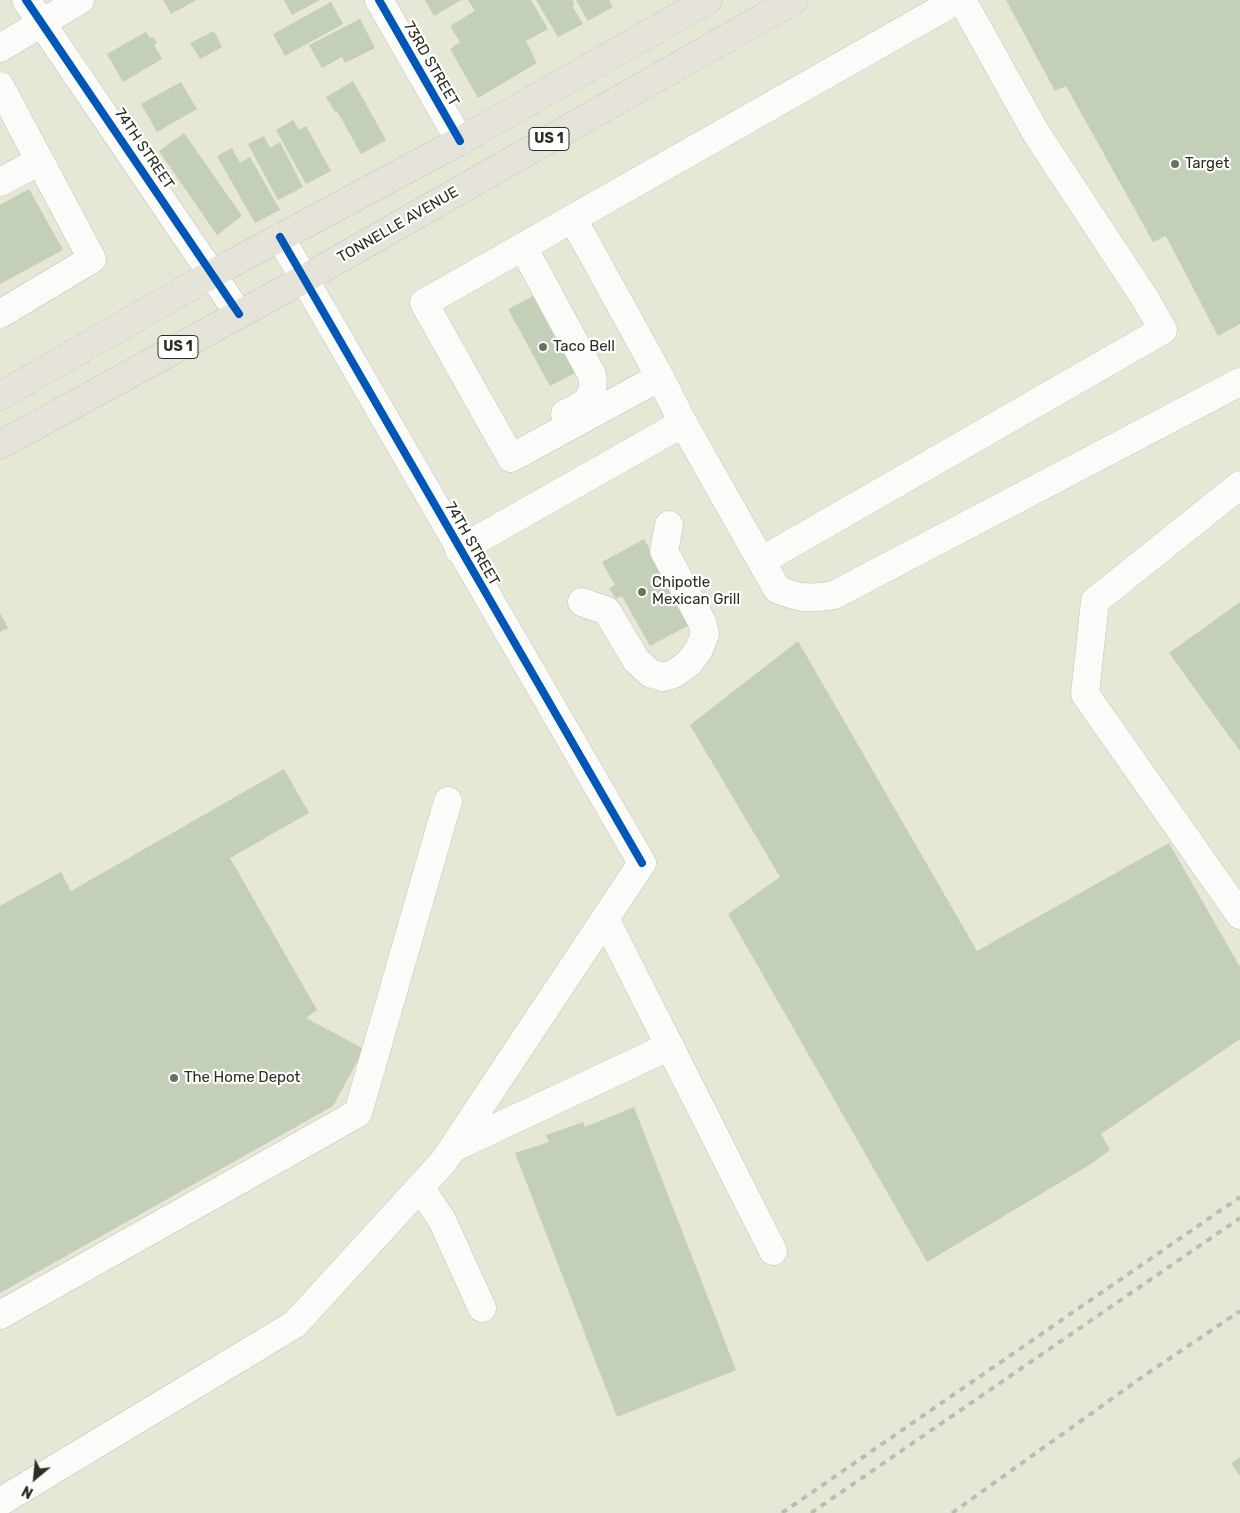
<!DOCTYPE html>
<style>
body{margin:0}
#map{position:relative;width:1240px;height:1513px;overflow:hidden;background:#e6e7d4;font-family:Rubik,sans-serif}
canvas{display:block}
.north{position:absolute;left:10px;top:1453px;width:50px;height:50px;-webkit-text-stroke:4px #fff;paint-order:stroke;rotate:208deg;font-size:14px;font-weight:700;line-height:20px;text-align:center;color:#2d2e21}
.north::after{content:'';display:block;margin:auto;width:18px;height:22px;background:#2d2e21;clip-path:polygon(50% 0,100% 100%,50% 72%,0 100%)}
</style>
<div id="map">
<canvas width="1240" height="1513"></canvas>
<div class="north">N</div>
</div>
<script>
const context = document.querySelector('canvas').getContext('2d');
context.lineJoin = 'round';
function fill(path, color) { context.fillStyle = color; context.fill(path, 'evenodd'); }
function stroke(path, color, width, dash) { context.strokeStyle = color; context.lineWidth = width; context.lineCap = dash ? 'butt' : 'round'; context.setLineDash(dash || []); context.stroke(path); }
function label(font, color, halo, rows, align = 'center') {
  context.font = font + ' Rubik,sans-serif'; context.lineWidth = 4.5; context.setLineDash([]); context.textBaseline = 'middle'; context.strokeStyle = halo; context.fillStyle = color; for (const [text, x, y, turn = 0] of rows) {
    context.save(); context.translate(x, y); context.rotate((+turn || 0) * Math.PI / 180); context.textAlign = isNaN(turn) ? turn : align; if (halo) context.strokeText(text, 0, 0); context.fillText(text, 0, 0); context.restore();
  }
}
const building = new Path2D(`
 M 163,0 L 196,0 L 171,14 Z
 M 284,0 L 320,0 L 292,15 Z
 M 425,0 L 461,0 L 434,16 Z
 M 468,0 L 531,0 L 548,29 L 526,41 L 537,63 L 478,98 L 450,49 L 460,42 L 450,26 L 475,11 Z
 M 536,0 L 572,0 L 574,4 L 573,7 L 583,24 L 558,37 Z
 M 576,0 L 609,0 L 613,7 L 588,21 Z
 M 1006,0 L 1240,0 L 1240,324 L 1218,336 L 1166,236 L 1153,242 L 1066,86 L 1055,91 Z
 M 331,2 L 343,24 L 285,56 L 273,34 Z
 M 360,19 L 375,48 L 345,63 L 342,57 L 322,68 L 309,45 Z
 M 214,31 L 222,47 L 200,59 L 190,43 Z
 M 146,32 L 150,38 L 153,37 L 157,43 L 154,45 L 162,59 L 123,82 L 107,54 Z
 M 353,81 L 386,140 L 361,154 L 337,111 L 335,112 L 326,97 Z
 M 181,82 L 197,109 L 157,132 L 141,104 Z
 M 293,120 L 299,130 L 306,126 L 331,171 L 306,184 L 276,130 Z
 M 184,133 L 242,216 L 217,235 L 159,151 Z
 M 264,136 L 270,148 L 280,142 L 303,187 L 278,200 L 248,144 Z
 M 232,148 L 240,163 L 250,157 L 280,210 L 255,223 L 217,156 Z
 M 29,189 L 63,250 L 0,284 L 0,205 Z
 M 535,295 L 577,372 L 550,386 L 508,309 Z
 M 644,539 L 691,624 L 650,646 L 622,596 L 616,599 L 609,588 L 615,585 L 602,562 Z
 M 1240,602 L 1240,751 L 1169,653 Z
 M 0,613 L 8,628 L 0,632 Z
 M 798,641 L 977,951 L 1169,843 L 1240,967 L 1240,1039 L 1101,1134 L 1110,1150 L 1091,1164 L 927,1262 L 728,914 L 780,877 L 690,725 Z
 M 284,769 L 309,813 L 230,858 L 317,1010 L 306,1018 L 364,1049 L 333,1106 L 0,1293 L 0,906 L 61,872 L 71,891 Z
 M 634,1107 L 736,1370 L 617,1417 L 515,1153 L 549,1142 L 546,1135 L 583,1122 L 585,1127 Z
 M 1240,1457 L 1240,1476 L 1231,1463 Z`);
const minor = new Path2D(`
 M 26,0 L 239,314
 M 379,0 L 460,141
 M 0,48 L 80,0
 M 0,86 L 92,259 L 0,314
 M 0,182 L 40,161
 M 573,219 L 660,377 L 683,423 L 777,589 C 800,599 810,599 834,595 L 1240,382
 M 523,247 L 592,375 C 596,399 584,405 565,414
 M 660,377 L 511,458 L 424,303 L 957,0
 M 1240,485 L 1095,601 L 1085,694 L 1240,915
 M 459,550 L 683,423
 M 761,561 L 1163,330 L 1146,300 L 1036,133 L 962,0
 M 582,602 L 607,611 L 636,660 L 650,673 L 663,677 L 674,674 L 689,663 L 699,649 L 705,634 L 702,622 L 664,551 L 669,525
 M 605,918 L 773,1251
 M 453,1148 L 670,1046
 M 420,1187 L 442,1220 L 482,1308
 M 0,1315 L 358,1113 L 448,801
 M 0,1502 L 295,1324 L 444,1161 L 642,863 L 280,237`);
const major = new Path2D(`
 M 0,396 L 212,274 L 460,141 L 708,0
 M 0,445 L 304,279 L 794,0`);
const rail = new Path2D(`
 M 782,1513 L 1240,1197
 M 811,1513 L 1240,1218
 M 952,1513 L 1148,1373 L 1240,1311`);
const cycleway = new Path2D(`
 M 26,0 L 239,314
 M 379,0 L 460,141
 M 280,237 L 642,863`);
const markers = [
 [1175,164,5,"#6e6f60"],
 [543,347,5,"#6e6f60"],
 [642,592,5,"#6e6f60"],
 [174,1078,5,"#6e6f60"]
];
const shields = [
 [549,139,40],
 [178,347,40]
];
const shieldNames = [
 ["US 1",549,139],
 ["US 1",178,347]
];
const streetNames = [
 ["73RD STREET",431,64,60],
 ["74TH STREET",144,149,56],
 ["TONNELLE AVENUE",398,225,-30],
 ["74TH STREET",472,544,60]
];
const poiNames = [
 ["Target",1185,164],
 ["Taco Bell",553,347],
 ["Chipotle",652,583],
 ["Mexican Grill",652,600],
 ["The Home Depot",184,1078]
];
fill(building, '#c3cfb6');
stroke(minor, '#c3c3b5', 29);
stroke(major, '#c4c4bb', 29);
stroke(minor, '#fbfbf9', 28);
stroke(major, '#e6e4da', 28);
stroke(rail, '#bcbcb7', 4, [6, 6]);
stroke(cycleway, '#0057b8', 8);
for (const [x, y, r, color] of markers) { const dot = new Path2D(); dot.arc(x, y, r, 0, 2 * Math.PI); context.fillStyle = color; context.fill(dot); stroke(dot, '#fff', 2); }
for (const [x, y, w] of shields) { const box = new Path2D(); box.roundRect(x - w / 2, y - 11.5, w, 23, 4); context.fillStyle = '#fff'; context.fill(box); stroke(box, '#2d2e21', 1); }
label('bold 14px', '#2d2e21', null, shieldNames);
label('15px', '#2d2e21', '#fff', streetNames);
label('15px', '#2d2e21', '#fff', poiNames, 'left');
</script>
